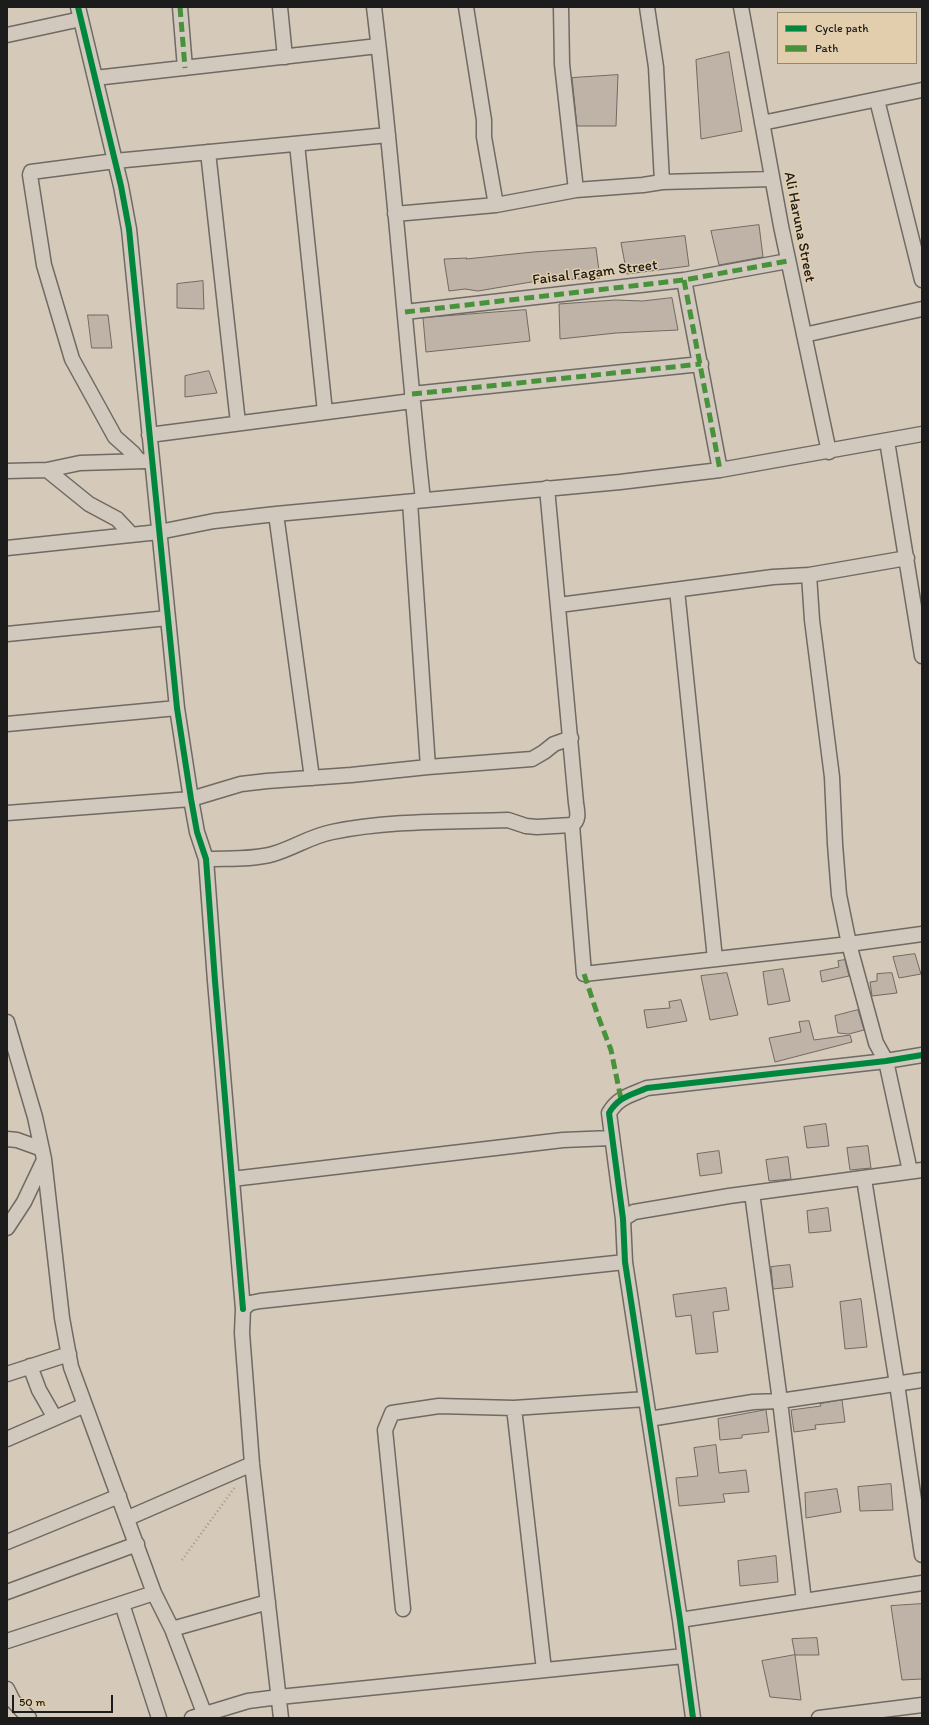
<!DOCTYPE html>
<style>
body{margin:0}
#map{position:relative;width:929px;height:1725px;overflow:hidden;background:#d5cab9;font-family:Itim,sans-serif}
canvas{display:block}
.frame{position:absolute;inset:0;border:8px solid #1c1c1c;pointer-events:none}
.legend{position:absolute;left:777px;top:12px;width:140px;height:52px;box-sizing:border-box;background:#e2ceac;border:1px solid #938772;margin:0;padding:5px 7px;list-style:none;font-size:12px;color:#1c1c1c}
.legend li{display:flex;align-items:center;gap:8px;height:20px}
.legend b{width:20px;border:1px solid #938772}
.scale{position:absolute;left:12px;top:1695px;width:101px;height:18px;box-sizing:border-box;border:2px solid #1c1c1c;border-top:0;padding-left:5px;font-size:12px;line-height:14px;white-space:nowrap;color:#1c1c1c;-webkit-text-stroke:3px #e2ceac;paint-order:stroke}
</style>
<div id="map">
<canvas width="929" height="1725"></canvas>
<div class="frame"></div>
<ul class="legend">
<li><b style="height:5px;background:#00873e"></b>Cycle path</li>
<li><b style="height:5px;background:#49923c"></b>Path</li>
</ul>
<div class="scale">50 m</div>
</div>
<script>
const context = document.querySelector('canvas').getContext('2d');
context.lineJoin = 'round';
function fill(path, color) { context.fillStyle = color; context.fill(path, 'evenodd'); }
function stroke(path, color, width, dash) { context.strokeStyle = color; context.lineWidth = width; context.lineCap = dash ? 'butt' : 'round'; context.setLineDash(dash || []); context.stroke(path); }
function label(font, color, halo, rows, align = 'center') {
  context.font = font + ' Itim,sans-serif'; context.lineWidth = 3; context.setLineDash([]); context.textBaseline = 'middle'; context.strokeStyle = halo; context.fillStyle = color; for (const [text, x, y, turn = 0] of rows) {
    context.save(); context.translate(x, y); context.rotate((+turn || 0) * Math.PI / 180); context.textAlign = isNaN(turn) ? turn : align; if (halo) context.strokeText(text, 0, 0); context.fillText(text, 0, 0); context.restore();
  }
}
const building = new Path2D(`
 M 729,52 L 742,131 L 701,139 L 696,60 Z
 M 618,75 L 616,126 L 577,126 L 572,78 Z
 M 759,225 L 763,257 L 719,265 L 711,231 Z
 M 685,236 L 689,266 L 627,274 L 621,243 Z
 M 596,248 L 600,278 L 537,281 L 478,291 L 465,289 L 449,291 L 444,259 L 467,258 L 466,259 L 533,252 Z
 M 203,281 L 204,309 L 177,308 L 177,284 Z
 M 672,298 L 678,330 L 616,333 L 560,339 L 559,304 L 615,300 L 642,301 Z
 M 526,310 L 530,341 L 426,352 L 423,318 Z
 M 88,315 L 108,315 L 112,348 L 92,348 Z
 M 209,371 L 217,393 L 185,397 L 185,376 Z
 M 915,954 L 921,974 L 899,978 L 893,957 Z
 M 845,960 L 849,976 L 822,982 L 820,971 L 839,967 L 838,961 Z
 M 783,969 L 790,1001 L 768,1005 L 763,972 Z
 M 727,973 L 738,1015 L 710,1020 L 701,976 Z
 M 892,973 L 897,993 L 872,996 L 870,982 L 877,981 L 877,974 Z
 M 681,1000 L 687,1021 L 647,1028 L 644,1010 L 670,1008 L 669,1002 Z
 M 858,1010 L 864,1030 L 849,1034 L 838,1033 L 835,1016 Z
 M 809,1021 L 814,1040 L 850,1035 L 852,1042 L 775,1062 L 769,1038 L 801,1032 L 799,1022 Z
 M 826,1124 L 829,1146 L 807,1148 L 804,1127 Z
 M 868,1146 L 871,1168 L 850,1170 L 847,1148 Z
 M 719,1151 L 722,1173 L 700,1176 L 697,1154 Z
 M 788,1157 L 791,1179 L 769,1181 L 766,1160 Z
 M 828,1208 L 831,1231 L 809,1233 L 807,1211 Z
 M 790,1265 L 793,1287 L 773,1289 L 771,1267 Z
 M 726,1288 L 729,1310 L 713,1312 L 718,1352 L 696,1354 L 691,1315 L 676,1317 L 673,1295 Z
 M 861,1299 L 867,1347 L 845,1349 L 840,1302 Z
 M 842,1400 L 845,1422 L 815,1425 L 816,1429 L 794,1432 L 791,1410 L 821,1406 L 820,1404 Z
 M 766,1410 L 769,1432 L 742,1435 L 742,1438 L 720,1440 L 718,1419 Z
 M 716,1445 L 719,1473 L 746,1470 L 749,1492 L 723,1494 L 725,1502 L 679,1506 L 676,1478 L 698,1476 L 694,1448 Z
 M 891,1484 L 893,1510 L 860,1511 L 858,1487 Z
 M 837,1489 L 841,1512 L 806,1518 L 805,1493 Z
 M 776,1556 L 778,1582 L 740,1586 L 738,1561 Z
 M 922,1604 L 922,1679 L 902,1680 L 891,1606 Z
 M 817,1638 L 819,1655 L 795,1655 L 792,1639 Z
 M 795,1655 L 801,1700 L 770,1697 L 762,1661 Z`);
const path = new Path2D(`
 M 182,1560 L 235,1487`);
const street = new Path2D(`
 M 78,7 L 121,186 L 129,229 L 177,708 L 191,799 L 197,832 L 206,859 L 215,981 L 243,1309
 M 180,7 L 185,68
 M 280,7 L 285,57
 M 374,7 C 394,171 405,336 423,500
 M 466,7 L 484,120 L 484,137 L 496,205
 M 561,7 L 562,64 L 576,190
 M 647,7 L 656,67 L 662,182
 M 741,7 L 781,226 L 829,452
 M 7,35 L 81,19
 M 95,78 L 378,46
 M 877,100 L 922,280
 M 762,123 L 922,90
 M 297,144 L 325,412
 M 208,152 L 238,423
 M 395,214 L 496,205 L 576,190 L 643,185 L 662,182 L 772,179
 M 684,280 L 720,470
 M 405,312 L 684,280 L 788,261
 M 804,335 L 922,309
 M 412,394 L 701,364
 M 149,435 L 412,401
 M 887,441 L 922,656
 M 139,461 L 133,453 L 115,437 L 72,359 L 44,265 L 30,175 L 31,172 L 115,161 L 388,135
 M 47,470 L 89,504 L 117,519 L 132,535
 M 7,471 L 47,470 L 80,463 L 145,461
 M 410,502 L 428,767
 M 276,514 L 312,778
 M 7,548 L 159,532 L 214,521 L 276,514 L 620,482 L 720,470 L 922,434
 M 809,575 L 907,558
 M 677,590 L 715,959
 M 559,605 L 773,577 L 809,575 L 812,620 L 832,777 L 835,844 L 839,895 L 849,944 L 876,1043 L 886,1061 L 910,1171
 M 7,634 L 168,618
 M 7,724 L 177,708
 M 7,813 L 191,799 L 241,784 L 267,781 L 351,775 L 428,767 L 532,759 L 544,752 L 554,744 L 571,738
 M 572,825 L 584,974 L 849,944 L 922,934
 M 206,859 C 228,858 252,860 273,854 C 294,848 311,836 332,832 C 390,820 450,822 508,820 L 526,826 L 537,827 L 572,825 C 580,820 577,811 576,803 L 547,488
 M 7,1022 L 35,1117 L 44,1159 L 62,1318 L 71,1367 L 154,1593 L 172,1629 L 206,1718
 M 7,1139 L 17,1140 L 42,1149
 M 232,1179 L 563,1140 L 611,1138
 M 864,1179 L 897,1384 L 922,1555
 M 752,1193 L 780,1401 L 922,1380
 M 623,1219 L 634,1212 L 729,1196 L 922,1170
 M 7,1228 L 24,1202 L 44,1160
 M 30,1366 L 39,1390 L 55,1418
 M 7,1374 L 69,1354
 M 649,1419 L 753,1402 L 780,1401 L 804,1601
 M 7,1439 L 85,1405
 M 128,1518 L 252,1464
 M 7,1542 L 119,1496
 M 7,1592 L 137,1544
 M 122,1604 L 159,1718
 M 403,1609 L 385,1430 L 392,1413 L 439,1406 L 514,1408
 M 680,1620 L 922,1583
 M 172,1629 L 268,1602
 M 7,1641 L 154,1593
 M 544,1670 L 514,1408 L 646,1399
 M 7,1689 L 13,1701 L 29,1718
 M 192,1718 L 248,1701 L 279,1697 L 684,1656
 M 281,1718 L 252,1464 L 242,1333 L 243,1309 L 250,1303 L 260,1301 L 625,1262
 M 693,1718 L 680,1620 L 625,1262 L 623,1219 L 609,1113 C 618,1097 631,1095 647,1088 L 886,1061 L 922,1055
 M 819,1718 L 922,1705`);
const quiet = new Path2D(`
 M 180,7 L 185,68
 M 684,280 L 720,470
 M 405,312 L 684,280 L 788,261
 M 412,394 L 701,364
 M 584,974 L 598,1016 L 611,1050 L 621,1099`);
const cycleway = new Path2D(`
 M 78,7 L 121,186 L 129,229 L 177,708 L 191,799 L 197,832 L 206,859 L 215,981 L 243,1309
 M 693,1718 L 680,1620 L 625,1262 L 623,1219 L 609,1113 C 618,1097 631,1095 647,1088 L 886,1061 L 922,1055`);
const streetNames = [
 ["Ali Haruna Street",799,227,79],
 ["Faisal Fagam Street",595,273,-7]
];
fill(building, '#bfb2a7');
stroke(building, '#6f6a63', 1);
stroke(street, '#6f6a63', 17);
stroke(path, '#9e978e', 2.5, [1, 3]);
stroke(street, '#d1c9bd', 14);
stroke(quiet, '#49923c', 5, [10, 5]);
stroke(cycleway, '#00873e', 6);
label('15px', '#1c1c1c', '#e2ceac', streetNames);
</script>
